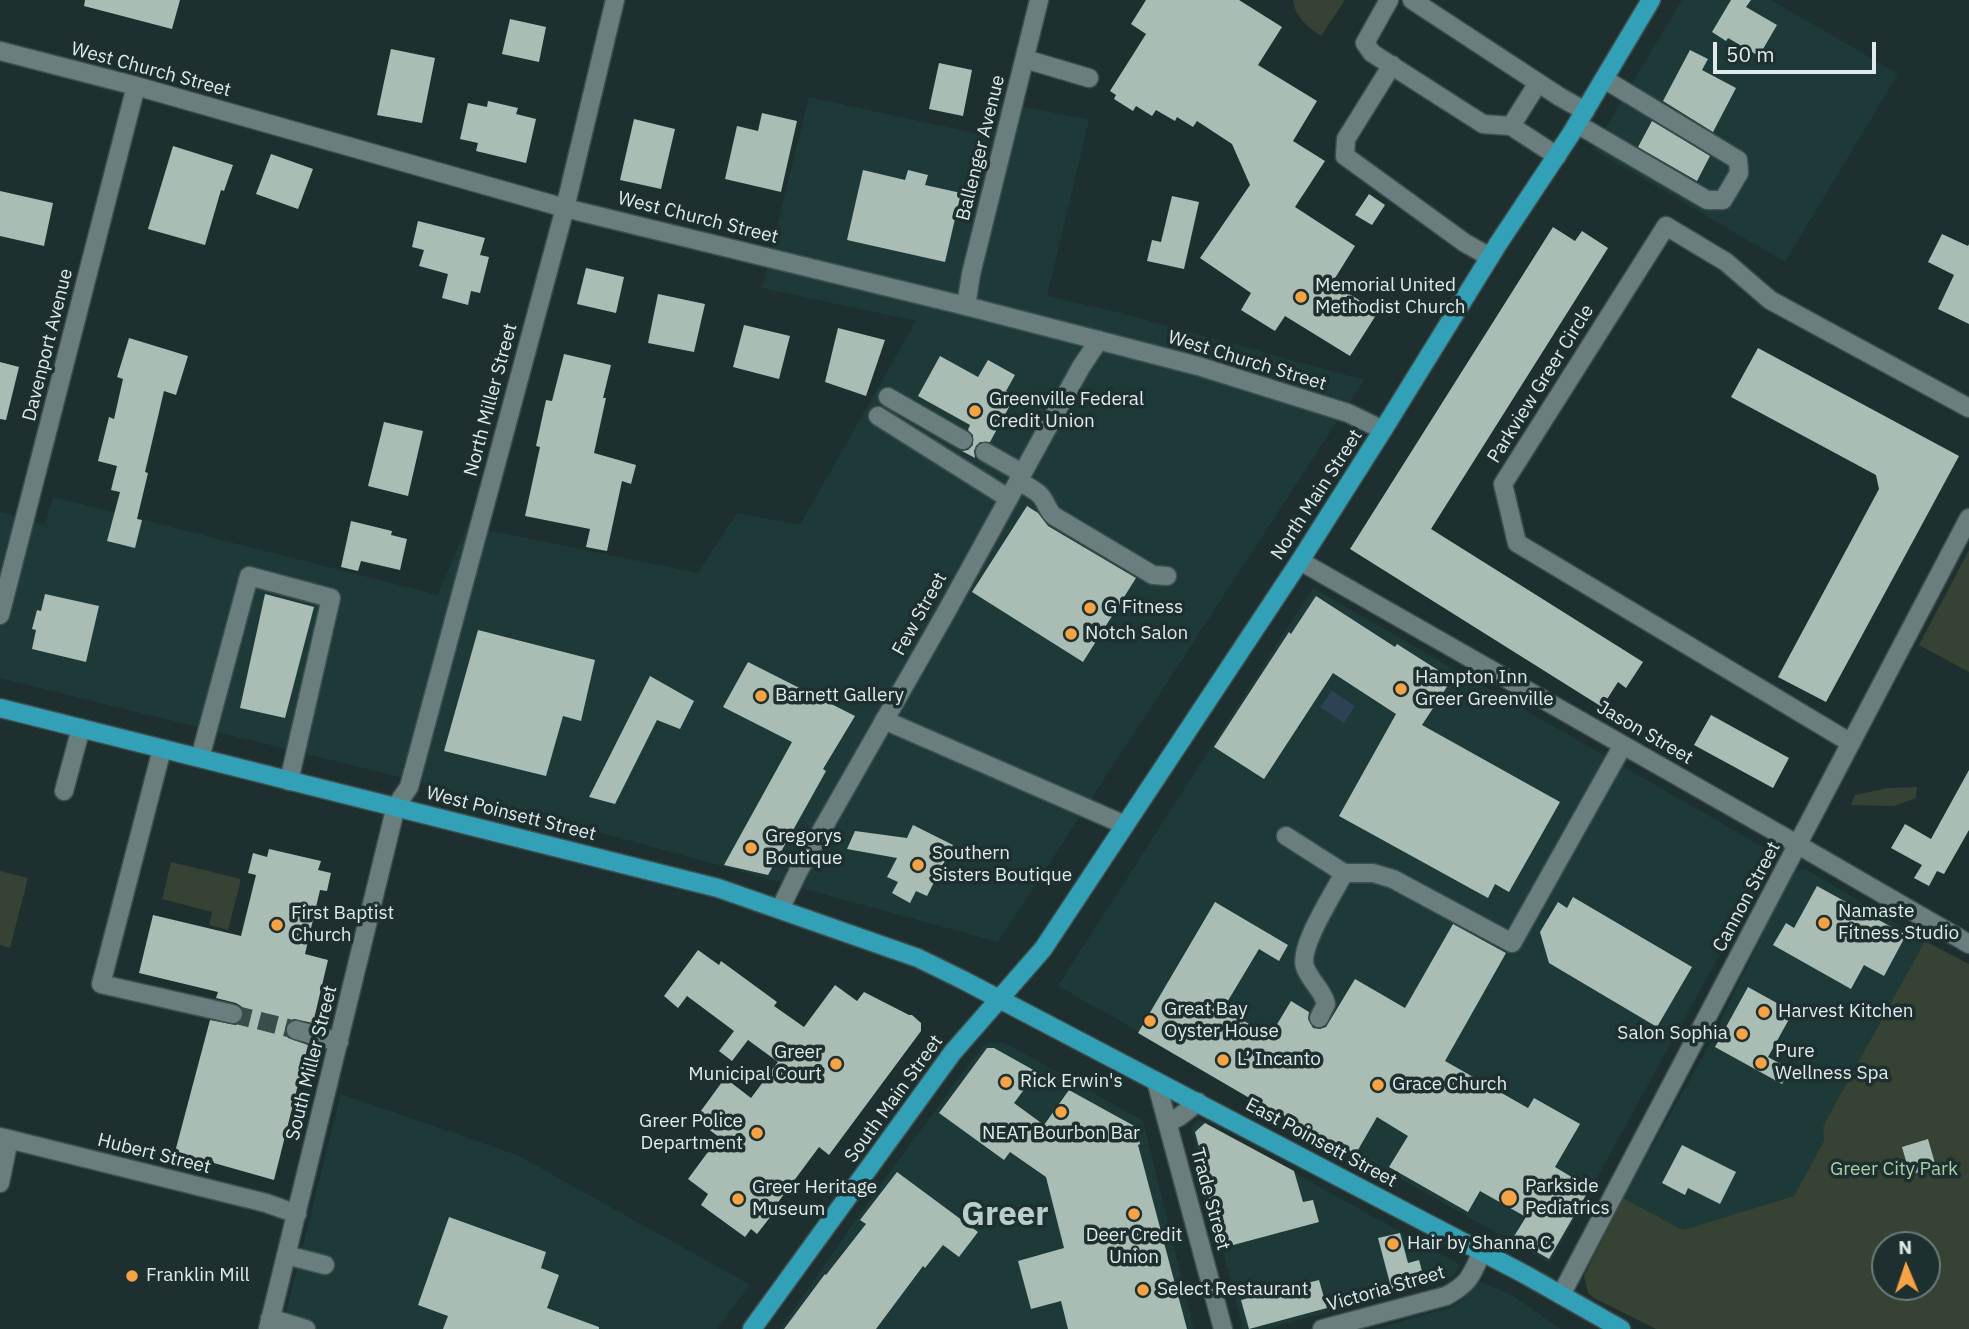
<!DOCTYPE html>
<meta charset="utf-8">
<style>
body{margin:0}
#map{position:relative;width:1969px;height:1329px;overflow:hidden;background:#1d302f;font-family:"IBM Plex Sans",sans-serif}
canvas{display:block}
.north{position:absolute;left:1871px;top:1231px;width:70px;height:70px;box-sizing:border-box;background:#1d302f;border:2px solid #6b7a7a;border-radius:50%;rotate:358deg;font-size:19px;font-weight:700;line-height:28px;text-align:center;color:#dfeaea}
.north::after{content:'';display:block;margin:auto;width:24px;height:32px;background:#f5a345;clip-path:polygon(50% 0,100% 100%,50% 72%,0 100%)}
.scale{position:absolute;left:1713px;top:42px;width:163px;height:32px;box-sizing:border-box;border:4px solid #dfeaea;border-top:0;padding-left:9px;font-size:21px;line-height:24px;white-space:nowrap;color:#dfeaea;-webkit-text-stroke:5px #1d302f;paint-order:stroke}
</style>
<div id="map">
<canvas width="1969" height="1329"></canvas>
<div class="north">N</div>
<div class="scale">50 m</div>
</div>
<script>
const context = document.querySelector('canvas').getContext('2d');
context.lineJoin = 'round';
function fill(path, color) { context.fillStyle = color; context.fill(path, 'evenodd'); }
function stroke(path, color, width, dash) { context.strokeStyle = color; context.lineWidth = width; context.lineCap = dash ? 'butt' : 'round'; context.setLineDash(dash || []); context.stroke(path); }
function label(font, color, halo, rows, align = 'center') {
  context.font = font + ' "IBM Plex Sans",sans-serif'; context.lineWidth = 7; context.setLineDash([]); context.textBaseline = 'middle'; context.strokeStyle = halo; context.fillStyle = color; for (const [text, x, y, turn = 0] of rows) {
    context.save(); context.translate(x, y); context.rotate((+turn || 0) * Math.PI / 180); context.textAlign = isNaN(turn) ? turn : align; if (halo) context.strokeText(text, 0, 0); context.fillText(text, 0, 0); context.restore();
  }
}
const built = new Path2D(`
 M 1682,0 L 1771,0 L 1898,74 L 1785,262 L 1593,149 Z
 M 809,97 L 978,134 L 986,99 L 1089,120 L 1047,296 L 1117,312 L 1364,380 L 998,942 L 391,775 L 0,678 L 0,512 L 45,525 L 53,497 L 438,595 L 467,526 L 698,573 L 737,513 L 800,525 L 916,321 L 762,288 Z
 M 1313,588 L 1775,854 L 1550,1263 L 1058,986 Z
 M 1806,869 L 1925,941 L 1823,1126 L 1824,1141 L 1794,1196 L 1683,1230 L 1623,1198 L 1705,1053 L 1793,872 Z
 M 994,1042 L 1005,1043 L 1143,1121 L 1194,1329 L 780,1329 L 884,1180 L 982,1047 Z
 M 341,1094 L 517,1155 L 750,1285 L 717,1329 L 282,1329 Z
 M 1199,1120 L 1460,1265 L 1454,1276 L 1268,1329 L 1243,1329 L 1191,1128 Z
 M 1477,1280 L 1513,1296 L 1561,1329 L 1373,1329 L 1454,1307 L 1469,1292 Z`);
const green = new Path2D(`
 M 1293,0 L 1345,0 L 1321,36 C 1307,26 1295,17 1293,0 Z
 M 1969,550 L 1969,672 L 1919,645 Z
 M 1917,787 L 1916,798 L 1894,806 L 1851,805 L 1855,795 L 1888,788 Z
 M 171,862 L 241,879 L 228,930 L 209,925 L 212,912 L 162,899 Z
 M 0,871 L 28,878 L 10,948 L 0,945 Z
 M 1925,941 L 1969,964 L 1969,1329 L 1656,1329 L 1594,1298 L 1588,1293 L 1584,1276 L 1623,1198 L 1683,1230 L 1794,1196 L 1824,1141 L 1823,1126 ZM 1885,1245 L 1927,1245 L 1927,1287 L 1885,1287 Z`);
const water = new Path2D(`
 M 1332,691 L 1355,706 L 1344,723 L 1320,707 Z`);
const building = new Path2D(`
 M 85,0 L 180,0 L 172,29 L 84,6 Z
 M 1146,0 L 1239,0 L 1282,27 L 1258,65 L 1317,101 L 1293,141 L 1325,161 L 1295,207 L 1355,246 L 1332,283 L 1378,312 L 1350,356 L 1285,316 L 1275,331 L 1241,310 L 1251,293 L 1200,258 L 1250,185 L 1232,144 L 1197,121 L 1193,127 L 1177,117 L 1175,121 L 1156,110 L 1152,116 L 1136,106 L 1133,111 L 1114,99 L 1116,95 L 1110,91 L 1146,34 L 1131,24 Z
 M 1731,0 L 1751,0 L 1746,7 L 1777,25 L 1759,56 L 1728,38 L 1726,41 L 1712,32 Z
 M 510,19 L 546,27 L 539,62 L 502,54 Z
 M 391,49 L 435,58 L 422,123 L 377,115 Z
 M 1690,50 L 1708,59 L 1702,70 L 1736,88 L 1713,132 L 1663,101 Z
 M 939,63 L 972,70 L 963,116 L 929,109 Z
 M 488,101 L 518,108 L 516,114 L 536,119 L 526,163 L 476,151 L 478,143 L 460,139 L 468,103 L 487,107 Z
 M 762,113 L 797,121 L 781,192 L 725,179 L 737,126 L 758,131 Z
 M 634,119 L 675,129 L 661,189 L 620,180 Z
 M 1652,121 L 1710,156 L 1697,181 L 1638,147 Z
 M 173,146 L 233,165 L 224,191 L 221,190 L 205,245 L 148,229 Z
 M 271,154 L 313,169 L 298,209 L 256,194 Z
 M 863,170 L 905,180 L 908,170 L 928,175 L 925,185 L 961,193 L 945,262 L 847,240 Z
 M 0,191 L 53,203 L 44,246 L 0,236 Z
 M 1369,194 L 1385,205 L 1372,225 L 1355,215 Z
 M 1172,196 L 1199,202 L 1184,269 L 1147,261 L 1152,240 L 1161,242 Z
 M 418,221 L 485,238 L 480,255 L 489,257 L 480,293 L 471,291 L 468,305 L 442,298 L 448,274 L 419,266 L 424,250 L 412,247 Z
 M 1553,227 L 1575,241 L 1582,231 L 1608,248 L 1431,529 L 1643,662 L 1626,688 L 1618,682 L 1602,707 L 1350,549 Z
 M 1942,234 L 1968,246 L 1969,244 L 1969,324 L 1938,309 L 1954,275 L 1928,262 Z
 M 586,268 L 624,277 L 616,313 L 577,304 Z
 M 658,294 L 705,304 L 694,352 L 648,343 Z
 M 744,325 L 790,336 L 779,379 L 733,367 Z
 M 838,328 L 885,340 L 866,396 L 825,382 Z
 M 129,338 L 188,356 L 176,395 L 164,391 L 145,472 L 148,473 L 137,519 L 142,520 L 135,548 L 107,541 L 120,492 L 111,490 L 117,466 L 98,461 L 109,417 L 114,419 L 123,379 L 117,377 Z
 M 1758,348 L 1959,456 L 1826,702 L 1778,677 L 1879,489 L 1876,475 L 1731,397 Z
 M 564,354 L 611,365 L 603,398 L 606,398 L 594,453 L 636,465 L 631,484 L 622,481 L 607,551 L 586,547 L 590,529 L 525,516 L 540,447 L 536,446 L 546,400 L 552,401 Z
 M 940,356 L 978,377 L 988,360 L 1015,375 L 1006,391 L 1015,396 L 990,442 L 980,442 L 976,446 L 974,451 L 975,458 L 962,451 L 968,450 L 973,445 L 973,435 L 968,430 L 970,425 L 918,396 Z
 M 0,362 L 19,367 L 6,420 L 0,419 Z
 M 384,422 L 423,431 L 408,496 L 368,486 Z
 M 1027,506 L 1038,513 L 1048,526 L 1136,578 L 1083,662 L 972,592 Z
 M 351,521 L 392,531 L 391,535 L 407,539 L 400,570 L 361,561 L 358,571 L 341,567 Z
 M 45,594 L 99,606 L 86,662 L 32,649 L 36,630 L 32,629 L 37,610 L 41,611 Z
 M 265,594 L 314,607 L 285,718 L 240,708 Z
 M 1316,596 L 1395,647 L 1397,644 L 1452,679 L 1422,725 L 1560,802 L 1509,892 L 1495,884 L 1488,898 L 1339,816 L 1396,714 L 1333,673 L 1264,779 L 1214,747 L 1289,632 L 1291,634 Z
 M 478,630 L 595,660 L 581,721 L 563,716 L 546,776 L 444,751 Z
 M 748,662 L 855,716 L 823,769 L 826,771 L 768,875 L 724,865 L 792,742 L 723,707 Z
 M 650,676 L 694,701 L 680,729 L 657,720 L 615,804 L 589,797 Z
 M 1711,715 L 1789,758 L 1773,788 L 1694,745 Z
 M 1969,770 L 1969,830 L 1944,874 L 1937,871 L 1929,886 L 1914,878 L 1922,865 L 1891,848 L 1905,824 L 1931,839 Z
 M 913,825 L 953,845 L 927,896 L 916,891 L 910,903 L 892,893 L 898,882 L 887,877 L 897,858 L 847,849 L 855,831 L 907,838 Z
 M 269,849 L 321,861 L 318,870 L 331,873 L 327,891 L 320,890 L 305,954 L 328,960 L 313,1023 L 294,1019 L 289,1021 L 285,1028 L 285,1033 L 288,1038 L 308,1045 L 274,1180 L 175,1152 L 210,1020 L 236,1025 L 242,1021 L 244,1011 L 241,1006 L 236,1003 L 216,998 L 218,992 L 139,973 L 153,915 L 241,936 L 256,875 L 248,873 L 253,853 L 267,857 Z
 M 1817,886 L 1906,935 L 1884,976 L 1864,965 L 1851,989 L 1773,945 L 1786,923 L 1794,928 Z
 M 1573,897 L 1692,967 L 1657,1027 L 1549,963 L 1540,932 L 1558,902 L 1567,908 Z
 M 1215,902 L 1288,945 L 1279,961 L 1259,949 L 1223,1009 L 1270,1036 L 1291,1001 L 1309,1012 L 1308,1019 L 1313,1028 L 1320,1029 L 1326,1027 L 1355,979 L 1405,1008 L 1453,924 L 1506,953 L 1445,1061 L 1528,1108 L 1534,1098 L 1580,1124 L 1555,1167 L 1590,1188 L 1549,1259 L 1513,1238 L 1526,1217 L 1480,1191 L 1468,1212 L 1389,1167 L 1408,1136 L 1377,1117 L 1355,1155 L 1323,1137 L 1322,1138 L 1259,1102 L 1258,1103 L 1138,1033 Z
 M 698,950 L 719,965 L 721,961 L 777,1002 L 774,1006 L 804,1027 L 835,985 L 857,1001 L 864,992 L 909,1015 L 912,1015 L 921,1023 L 921,1031 L 829,1155 L 819,1147 L 773,1209 L 775,1211 L 757,1234 L 751,1229 L 745,1237 L 701,1205 L 708,1194 L 688,1179 L 719,1137 L 695,1119 L 725,1078 L 751,1098 L 778,1062 L 748,1040 L 732,1061 L 719,1051 L 734,1031 L 687,996 L 678,1008 L 664,996 Z
 M 1748,987 L 1793,1012 L 1768,1057 L 1790,1069 L 1782,1084 L 1715,1047 Z
 M 987,1048 L 994,1048 L 1037,1072 L 1014,1103 L 1044,1125 L 1069,1090 L 1136,1127 L 1140,1144 L 1138,1145 L 1187,1329 L 1068,1329 L 1061,1301 L 1031,1309 L 1018,1261 L 1064,1248 L 1046,1177 L 1010,1152 L 1004,1160 L 939,1113 Z
 M 1205,1123 L 1294,1171 L 1303,1202 L 1313,1200 L 1319,1222 L 1222,1248 L 1208,1197 L 1212,1195 L 1195,1132 Z
 M 1928,1139 L 1936,1167 L 1910,1175 L 1902,1147 Z
 M 1682,1145 L 1736,1172 L 1720,1204 L 1688,1188 L 1685,1195 L 1662,1183 Z
 M 897,1172 L 978,1232 L 959,1257 L 943,1245 L 925,1268 L 923,1266 L 876,1329 L 784,1329 L 825,1274 L 826,1275 L 866,1224 L 860,1220 Z
 M 449,1217 L 546,1252 L 541,1268 L 559,1275 L 547,1308 L 599,1327 L 599,1329 L 443,1329 L 448,1316 L 418,1305 Z
 M 1400,1233 L 1408,1263 L 1419,1260 L 1425,1282 L 1392,1291 L 1378,1238 Z
 M 1319,1280 L 1327,1308 L 1249,1329 L 1241,1300 Z`);
const minorTunnel = new Path2D(`
 M 233,1014 L 296,1030`);
const minor = new Path2D(`
 M 1389,0 L 1365,43 L 1372,53 L 1483,124 L 1511,126 L 1557,156
 M 1412,0 L 1560,97 L 1585,111
 M 0,51 L 136,86 L 565,208 L 966,306 L 1198,366 L 1348,413 L 1383,430
 M 1025,59 L 1089,78
 M 1392,65 L 1346,139 L 1345,156 L 1465,243 L 1490,257
 M 1577,124 L 1707,200 L 1723,200 L 1739,173 L 1738,160 L 1604,79
 M 1511,126 L 1538,83
 M 966,306 L 971,274 L 1039,0
 M 888,397 L 963,440
 M 878,416 L 1008,498
 M 985,452 L 1022,473
 M 1018,481 C 1025,485 1034,489 1040,495 C 1046,501 1047,510 1054,516 L 1153,575 L 1167,576
 M 1300,561 L 1781,835 L 1969,944
 M 0,615 L 136,86
 M 884,720 L 1125,825
 M 1851,743 L 1517,543 L 1503,484 L 1666,226 L 1726,262 L 1770,300 L 1969,408
 M 162,749 L 101,984 L 233,1014
 M 200,758 L 249,576 L 331,598 L 289,781
 M 64,791 L 81,728
 M 1286,836 L 1344,873 L 1373,873 L 1393,879 L 1512,943 L 1623,745
 M 780,909 L 799,870 L 944,616 L 1081,367 L 1099,340
 M 1319,1018 L 1326,1004 C 1323,990 1310,981 1305,967 C 1298,947 1334,893 1344,873
 M 296,1030 L 339,1042
 M 1156,1081 L 1223,1329
 M 1168,1122 L 1179,1117 L 1198,1102
 M 0,1137 L 266,1203 L 297,1214
 M 0,1183 L 9,1139
 M 286,1255 L 325,1265
 M 1561,1295 L 1969,518
 M 270,1318 L 306,1329
 M 268,1329 L 396,806 L 409,787 L 565,208 L 615,0
 M 1322,1329 L 1446,1296 C 1470,1283 1471,1276 1482,1252`);
const major = new Path2D(`
 M 0,708 L 718,888 L 918,958 L 963,980 L 1526,1275 L 1621,1329
 M 752,1329 L 953,1052 L 1043,949 L 1300,561 L 1383,430 L 1498,244 L 1571,134 L 1651,0`);
const markers = [
 [1301,297,7,"#f5a345"],
 [975,411,7,"#f5a345"],
 [1090,608,7,"#f5a345"],
 [1071,634,7,"#f5a345"],
 [1401,689,7,"#f5a345"],
 [761,696,7,"#f5a345"],
 [751,848,7,"#f5a345"],
 [918,865,7,"#f5a345"],
 [1824,923,7,"#f5a345"],
 [277,925,7,"#f5a345"],
 [1764,1012,7,"#f5a345"],
 [1150,1021,7,"#f5a345"],
 [1742,1034,7,"#f5a345"],
 [1223,1060,7,"#f5a345"],
 [1761,1063,7,"#f5a345"],
 [836,1064,7,"#f5a345"],
 [1006,1082,7,"#f5a345"],
 [1378,1085,7,"#f5a345"],
 [1061,1112,7,"#f5a345"],
 [757,1133,7,"#f5a345"],
 [1509,1198,9,"#f5a345"],
 [738,1199,7,"#f5a345"],
 [1134,1214,7,"#f5a345"],
 [1393,1244,7,"#f5a345"],
 [132,1276,7,"#f5a345"],
 [1143,1290,7,"#f5a345"]
];
const streetNames = [
 ["West Church Street",151,70,15],
 ["Ballenger Avenue",981,148,-76],
 ["West Church Street",698,218,14],
 ["Davenport Avenue",48,345,-76],
 ["West Church Street",1247,361,17],
 ["Parkview Greer Circle",1541,384,-58],
 ["North Miller Street",491,400,-75],
 ["North Main Street",1317,495,-57],
 ["Few Street",920,614,-61],
 ["Jason Street",1645,733,30],
 ["West Poinsett Street",511,814,14],
 ["Cannon Street",1747,897,-62],
 ["South Miller Street",312,1063,-76],
 ["South Main Street",894,1099,-54],
 ["East Poinsett Street",1321,1143,28],
 ["Hubert Street",154,1154,14],
 ["Trade Street",1210,1199,75],
 ["Victoria Street",1386,1289,-16]
];
const poiNames = [
 ["Memorial United",1315,286],
 ["Methodist Church",1315,308],
 ["Greenville Federal",989,400],
 ["Credit Union",989,422],
 ["G Fitness",1104,608],
 ["Notch Salon",1085,634],
 ["Hampton Inn",1415,678],
 ["Greer Greenville",1415,700],
 ["Barnett Gallery",775,696],
 ["Gregorys",765,837],
 ["Boutique",765,859],
 ["Southern",932,854],
 ["Sisters Boutique",932,876],
 ["Namaste",1838,912],
 ["Fitness Studio",1838,934],
 ["First Baptist",291,914],
 ["Church",291,936],
 ["Great Bay",1164,1010],
 ["Oyster House",1164,1032],
 ["Harvest Kitchen",1778,1012],
 ["Salon Sophia",1728,1034,"right"],
 ["Pure",1775,1052],
 ["Wellness Spa",1775,1074],
 ["Greer",822,1053,"right"],
 ["Municipal Court",822,1075,"right"],
 ["L’ Incanto",1237,1060],
 ["Rick Erwin's",1020,1082],
 ["Grace Church",1392,1085],
 ["Greer Police",743,1122,"right"],
 ["Department",743,1144,"right"],
 ["NEAT Bourbon Bar",1061,1134,"center"],
 ["Parkside",1525,1187],
 ["Pediatrics",1525,1209],
 ["Greer Heritage",752,1188],
 ["Museum",752,1210],
 ["Deer Credit",1134,1236,"center"],
 ["Union",1134,1258,"center"],
 ["Hair by Shanna C",1407,1244],
 ["Franklin Mill",146,1276],
 ["Select Restaurant",1157,1290]
];
const parkNames = [
 ["Greer City Park",1894,1170]
];
const townNames = [
 ["Greer",1005,1215]
];
fill(built, '#1d3a39');
fill(green, '#354234');
fill(water, '#2d4255');
fill(building, '#aabdb5');
stroke(minorTunnel, '#3a4c4b', 18, [18, 9]);
stroke(minor, '#3e4f4f', 21);
stroke(major, '#3e4f4f', 21);
stroke(minor, '#697e7d', 18);
stroke(major, '#32a1b8', 18);
for (const [x, y, r, color] of markers) { const dot = new Path2D(); dot.arc(x, y, r, 0, 2 * Math.PI); context.fillStyle = color; context.fill(dot); stroke(dot, '#1d302f', 2.5); }
label('19px', '#dfeaea', '#1d302f', streetNames);
label('19px', '#dfeaea', '#1d302f', poiNames, 'left');
label('19px', '#a8cfa5', '#1d302f', parkNames);
label('bold 33px', '#b7cecd', '#1d302f', townNames);
</script>
